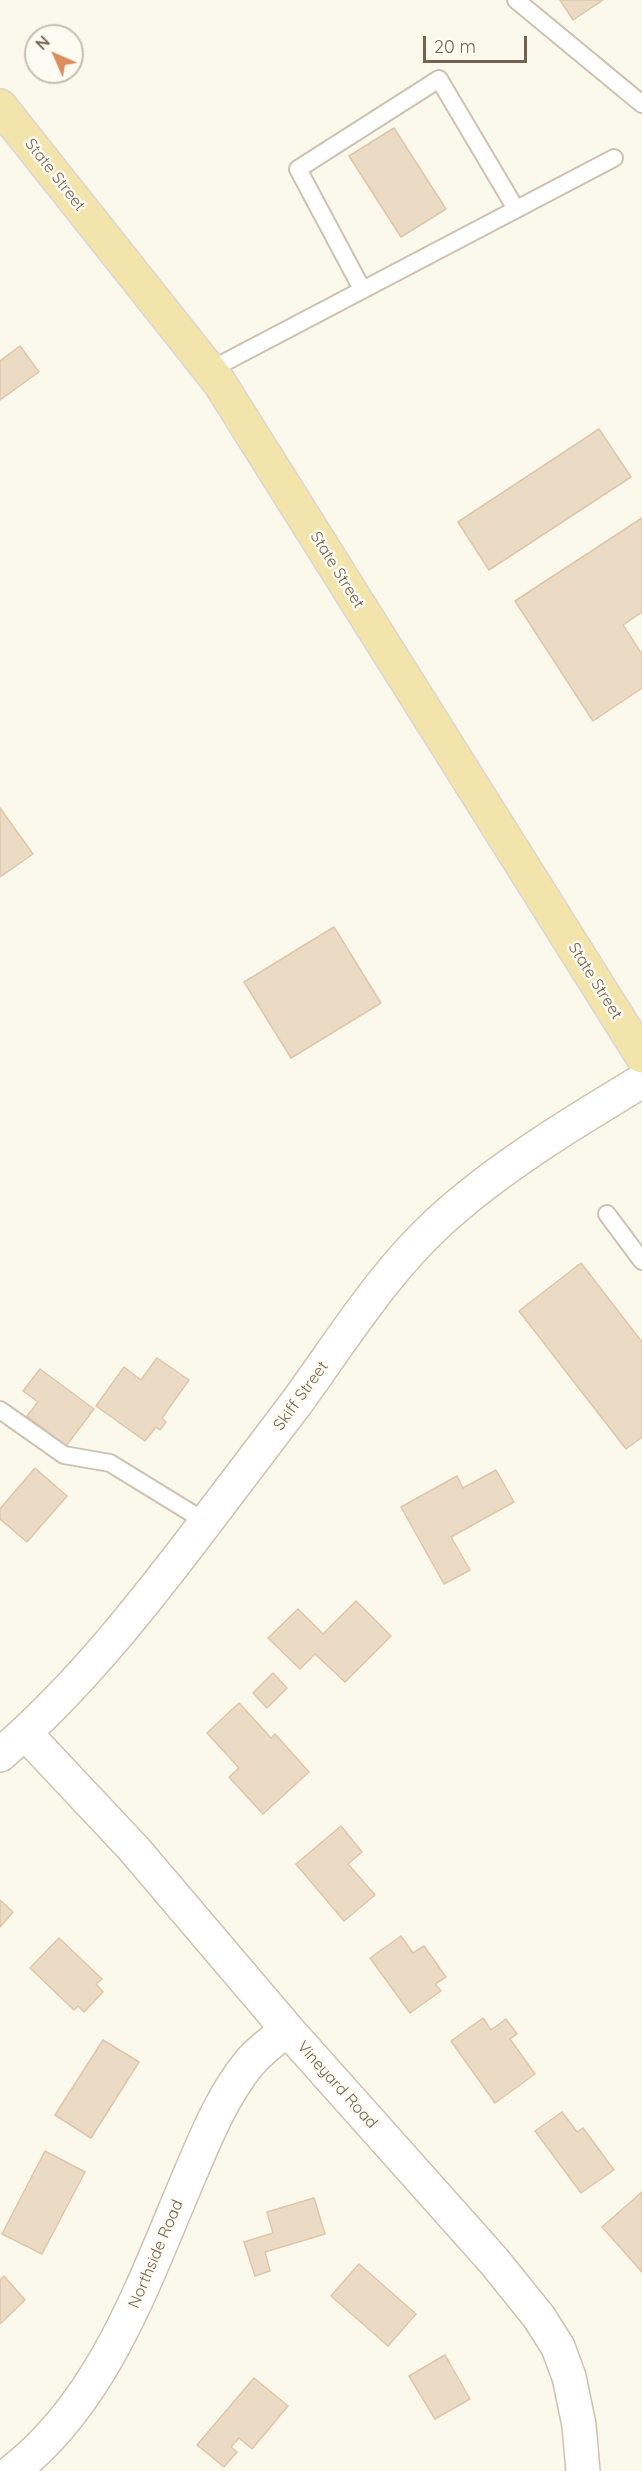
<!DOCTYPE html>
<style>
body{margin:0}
#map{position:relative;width:642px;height:2471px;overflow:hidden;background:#fbf8ec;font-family:Quicksand,sans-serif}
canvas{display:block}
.north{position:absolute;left:24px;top:24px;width:60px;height:60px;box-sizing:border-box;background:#fefbf3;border:2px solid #c7beb2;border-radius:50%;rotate:315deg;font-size:16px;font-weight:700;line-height:24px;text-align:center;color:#756350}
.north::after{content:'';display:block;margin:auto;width:21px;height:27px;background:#da8d5d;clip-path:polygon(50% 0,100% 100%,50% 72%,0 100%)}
.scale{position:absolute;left:423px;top:36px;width:104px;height:27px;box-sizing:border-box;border:3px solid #756350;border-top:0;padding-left:8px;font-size:18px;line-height:21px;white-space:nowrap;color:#756350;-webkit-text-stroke:4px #fefbf3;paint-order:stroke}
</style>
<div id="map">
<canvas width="642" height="2471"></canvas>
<div class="north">N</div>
<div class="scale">20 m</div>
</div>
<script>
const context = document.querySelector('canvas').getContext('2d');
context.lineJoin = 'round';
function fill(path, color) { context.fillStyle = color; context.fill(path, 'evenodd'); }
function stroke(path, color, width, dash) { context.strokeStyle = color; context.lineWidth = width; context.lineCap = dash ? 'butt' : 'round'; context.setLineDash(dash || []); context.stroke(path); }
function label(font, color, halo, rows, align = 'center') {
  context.font = font + ' Quicksand,sans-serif'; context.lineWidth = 5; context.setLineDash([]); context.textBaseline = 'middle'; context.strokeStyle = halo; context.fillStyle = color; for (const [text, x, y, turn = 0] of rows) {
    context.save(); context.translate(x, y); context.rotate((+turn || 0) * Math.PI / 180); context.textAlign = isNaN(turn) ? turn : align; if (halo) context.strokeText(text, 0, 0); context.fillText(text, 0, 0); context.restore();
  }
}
const building = new Path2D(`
 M 560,0 L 603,0 L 573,20 Z
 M 394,128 L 446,209 L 401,237 L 349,156 Z
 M 20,346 L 39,372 L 0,400 L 0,361 Z
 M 599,429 L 631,477 L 489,570 L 458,522 Z
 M 642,518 L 642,612 L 623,625 L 642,654 L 642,688 L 593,721 L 515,601 Z
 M 0,808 L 33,854 L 0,877 Z
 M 334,927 L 381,1003 L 291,1058 L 244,982 Z
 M 581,1263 L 642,1342 L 642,1437 L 626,1449 L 519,1311 Z
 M 157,1358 L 189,1380 L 162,1418 L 166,1422 L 160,1430 L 156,1427 L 145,1441 L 96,1406 L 124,1367 L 141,1380 Z
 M 40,1369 L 94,1409 L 66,1446 L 27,1416 L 38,1402 L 23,1391 Z
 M 35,1468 L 67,1496 L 27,1542 L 0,1519 L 0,1509 Z
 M 496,1470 L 514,1502 L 451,1537 L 470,1570 L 444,1584 L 401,1507 L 457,1476 L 463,1488 Z
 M 356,1601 L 391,1636 L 345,1682 L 315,1654 L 300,1669 L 268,1638 L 298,1609 L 323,1634 Z
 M 273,1673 L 287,1688 L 267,1708 L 253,1693 Z
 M 239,1703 L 271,1738 L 275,1734 L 309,1772 L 263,1814 L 229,1777 L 239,1768 L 207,1733 Z
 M 341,1826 L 362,1852 L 348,1864 L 375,1895 L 344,1921 L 296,1864 Z
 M 0,1900 L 13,1912 L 0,1927 Z
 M 401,1936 L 413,1953 L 424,1946 L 446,1977 L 435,1984 L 441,1991 L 410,2013 L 370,1958 Z
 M 59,1938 L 102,1979 L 96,1984 L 103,1992 L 84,2012 L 78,2006 L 74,2010 L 30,1968 Z
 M 483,2018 L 491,2030 L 506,2019 L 517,2034 L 510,2039 L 535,2074 L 495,2103 L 451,2041 Z
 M 103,2040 L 139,2062 L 91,2138 L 55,2115 Z
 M 562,2112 L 577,2132 L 583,2128 L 614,2170 L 581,2193 L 535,2131 Z
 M 45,2151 L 85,2172 L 42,2254 L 2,2234 Z
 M 642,2192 L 642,2272 L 602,2227 Z
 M 314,2198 L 325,2234 L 265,2252 L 270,2271 L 255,2276 L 244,2242 L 273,2233 L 267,2212 Z
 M 359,2264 L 416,2314 L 388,2346 L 331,2296 Z
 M 4,2276 L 25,2300 L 0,2324 L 0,2280 Z
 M 445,2355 L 470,2399 L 435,2419 L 409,2376 Z
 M 254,2378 L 288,2406 L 252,2449 L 239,2438 L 231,2447 L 237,2452 L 224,2467 L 197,2445 Z`);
const service = new Path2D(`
 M 516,0 L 642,104
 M 362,289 L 298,169 L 439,79 L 516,209
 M 210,370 L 614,158
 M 607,1214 L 642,1261
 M 0,1410 L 64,1455 L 110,1463 L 206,1522`);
const minor = new Path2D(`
 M 25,1733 L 134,1849 L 287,2029 L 493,2260 L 539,2317 L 558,2347 L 569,2377 L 579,2425 L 583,2471
 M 13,2471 C 104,2400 144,2282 188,2179 C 205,2139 222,2096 250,2062 C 260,2050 275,2040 287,2029`);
const secondary = new Path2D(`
 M 0,1755 C 79,1687 143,1605 206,1522 C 236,1482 267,1442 297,1402 C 342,1340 384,1272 440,1221 C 499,1167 574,1122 642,1081`);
const primary = new Path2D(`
 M 0,106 L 219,382 L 642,1056`);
const streetNames = [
 ["State Street",55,175,52],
 ["State Street",337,570,58],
 ["State Street",595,981,58],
 ["Skiff Street",301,1396,-54],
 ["Vineyard Road",337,2085,48],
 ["Northside Road",156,2254,-67]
];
fill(building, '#ecdbc4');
stroke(building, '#e0c6a8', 1.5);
stroke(service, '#cdc2b2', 20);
stroke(minor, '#cdc2b2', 36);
stroke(secondary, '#cfc3b0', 36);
stroke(primary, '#dbd6d2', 36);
stroke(service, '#fff', 16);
stroke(minor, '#fff', 33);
stroke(secondary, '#fff', 33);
stroke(primary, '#f3e4ab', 33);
label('16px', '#756350', '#fefbf3', streetNames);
</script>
